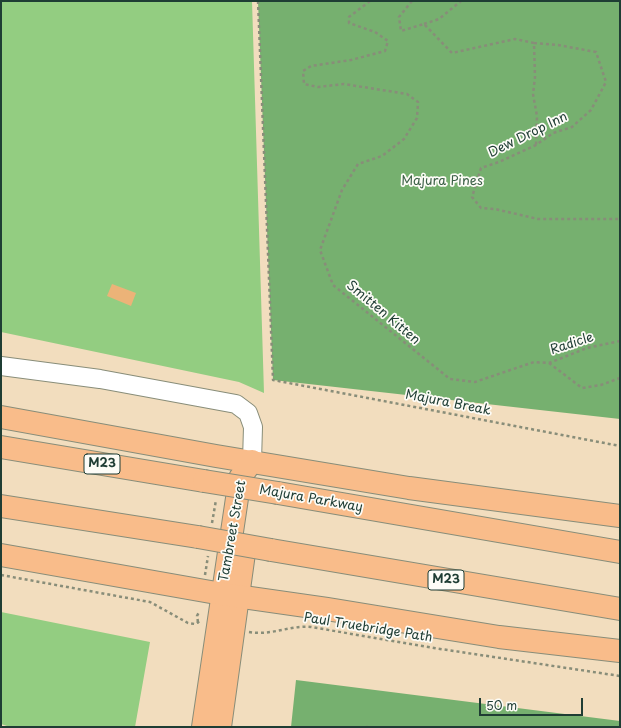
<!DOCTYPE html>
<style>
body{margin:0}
#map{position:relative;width:621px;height:728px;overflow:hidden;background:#f2ddbe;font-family:"Playpen Sans",sans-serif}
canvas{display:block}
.frame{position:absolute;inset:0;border:2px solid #1f3d34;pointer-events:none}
.scale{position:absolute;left:479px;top:698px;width:104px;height:18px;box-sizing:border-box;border:2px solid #1f3d34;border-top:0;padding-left:5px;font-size:12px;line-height:14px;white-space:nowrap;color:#1f3d34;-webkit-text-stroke:3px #fdfcf7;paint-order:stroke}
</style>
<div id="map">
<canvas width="621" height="728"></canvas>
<div class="frame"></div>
<div class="scale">50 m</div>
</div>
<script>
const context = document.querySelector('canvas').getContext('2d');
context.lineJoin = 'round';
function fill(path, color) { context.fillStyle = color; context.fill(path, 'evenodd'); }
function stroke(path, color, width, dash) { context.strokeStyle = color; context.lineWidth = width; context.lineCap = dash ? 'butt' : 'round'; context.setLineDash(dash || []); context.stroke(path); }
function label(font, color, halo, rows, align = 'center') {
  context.font = font + ' "Playpen Sans",sans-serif'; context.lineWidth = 3.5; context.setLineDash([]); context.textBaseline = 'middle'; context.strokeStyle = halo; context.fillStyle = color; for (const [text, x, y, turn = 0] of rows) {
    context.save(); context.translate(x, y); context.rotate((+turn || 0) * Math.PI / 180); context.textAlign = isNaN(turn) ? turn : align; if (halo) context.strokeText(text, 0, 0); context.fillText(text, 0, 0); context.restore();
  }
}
const green = new Path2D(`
 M 1,1 L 252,1 L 264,393 L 239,382 L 1,332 Z
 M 1,612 L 150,642 L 135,727 L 10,727 L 1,724 Z`);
const forest = new Path2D(`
 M 258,1 L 620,1 L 620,419 L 273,380 Z
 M 296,680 L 620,721 L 620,727 L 291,727 Z`);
const building = new Path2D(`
 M 112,284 L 136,293 L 131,306 L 107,296 Z`);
const path = new Path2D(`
 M 258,1 L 273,380 L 620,446
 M 370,1 L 349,17 L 349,23 L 375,32 L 388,41 L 385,51 L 351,60 L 311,66 L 303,71 L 304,84 L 318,87 L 344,84 L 407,94 L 418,102 L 417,118 L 404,139 L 382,156 L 358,164 L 342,190 L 320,250 L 333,285 L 450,379 L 475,382 L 534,362 L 549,363 L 587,348 L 620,341
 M 412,1 L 399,17 L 401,31 L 424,24 L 452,53 L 515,39 L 534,43 L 535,77 L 533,94 L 537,116 L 536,145
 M 424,24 L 439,19 L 461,1
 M 534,43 L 558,45 L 596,52 L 606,82 L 591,110 L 572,127 L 553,133 L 536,145 L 499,162 L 481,168 L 472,197 L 481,208 L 495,209 L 538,219 L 620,219
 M 549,363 L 582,388 L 601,385 L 620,378
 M 212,523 L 216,500
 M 1,575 L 150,602 L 188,623 L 195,624 L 198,622 L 201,625
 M 205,575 L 208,556
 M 198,622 L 197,616 L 199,612
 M 249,632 C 271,636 290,625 311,627 L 434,648 L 620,676
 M 366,727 L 368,727`);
const minor = new Path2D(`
 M 1,366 L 100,379 L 236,404 L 248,413 L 253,427 L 252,461`);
const major = new Path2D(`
 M 203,727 L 240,478 L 252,461
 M 220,727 L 244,553`);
const highway = new Path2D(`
 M 1,417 L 216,456 L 409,488 L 620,516
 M 1,447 L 204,481
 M 278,493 L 620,552
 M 1,506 L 198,537
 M 271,550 L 620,609
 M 1,555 L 222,594 L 327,609 L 499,637 L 620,651`);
const highwayBridge = new Path2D(`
 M 204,481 L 278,493
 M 198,537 L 271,550`);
const shields = [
 [102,464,36],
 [446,580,36]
];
const shieldNames = [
 ["M23",102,464],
 ["M23",446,580]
];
const streetNames = [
 ["Dew Drop Inn",528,135,-26],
 ["Smitten Kitten",383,313,40],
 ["Radicle",572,344,-18],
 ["Majura Break",448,403,11],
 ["Majura Parkway",311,499,10],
 ["Tambreet Street",233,531,-80],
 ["Paul Truebridge Path",368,628,9]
];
const parkNames = [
 ["Majura Pines",442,181]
];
fill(green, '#93cd81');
fill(forest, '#76b06f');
fill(building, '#ecb378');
stroke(minor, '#888d79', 20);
stroke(major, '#888d79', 24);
stroke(highway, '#888d79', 24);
stroke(path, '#888d79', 2.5, [3, 3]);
stroke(minor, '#fff', 18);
stroke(major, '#f9bc8a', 22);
stroke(highway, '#f9bc8a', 22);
stroke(highwayBridge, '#888d79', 24, []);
stroke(highwayBridge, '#f9bc8a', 22);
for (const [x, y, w] of shields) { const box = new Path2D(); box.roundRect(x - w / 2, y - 10, w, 20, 3); context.fillStyle = '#fdfcf7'; context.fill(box); stroke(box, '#1f3d34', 1); }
label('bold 12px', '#1f3d34', null, shieldNames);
label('13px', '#1f3d34', '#fdfcf7', streetNames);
label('13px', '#3c6147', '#fdfcf7', parkNames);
</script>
